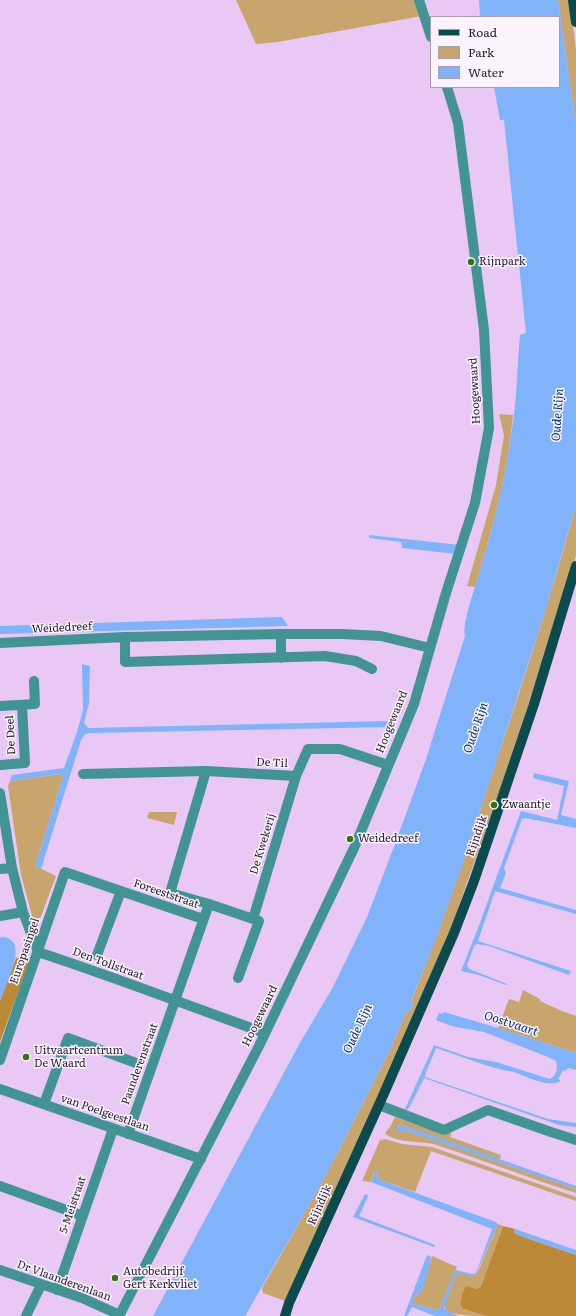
<!DOCTYPE html>
<style>
body{margin:0}
#map{position:relative;width:576px;height:1316px;overflow:hidden;background:#e9c8f5;font-family:Literata,serif}
canvas{display:block}
.legend{position:absolute;left:430px;top:16px;width:130px;height:72px;box-sizing:border-box;background:#fbf4fd;border:1px solid #a79eaa;margin:0;padding:5px 7px;list-style:none;font-size:12px;color:#291d2e}
.legend li{display:flex;align-items:center;gap:8px;height:20px}
.legend b{width:20px;border:1px solid #a79eaa}
</style>
<div id="map">
<canvas width="576" height="1316"></canvas>
<ul class="legend">
<li><b style="height:5px;background:#0c4b4d"></b>Road</li>
<li><b style="height:11px;background:#c9a56e"></b>Park</li>
<li><b style="height:11px;background:#81b3fa"></b>Water</li>
</ul>
</div>
<script>
const context = document.querySelector('canvas').getContext('2d');
context.lineJoin = 'round';
function fill(path, color) { context.fillStyle = color; context.fill(path, 'evenodd'); }
function stroke(path, color, width, dash) { context.strokeStyle = color; context.lineWidth = width; context.lineCap = dash ? 'butt' : 'round'; context.setLineDash(dash || []); context.stroke(path); }
function label(font, color, halo, rows, align = 'center') {
  context.font = font + ' Literata,serif'; context.lineWidth = 3; context.setLineDash([]); context.textBaseline = 'middle'; context.strokeStyle = halo; context.fillStyle = color; for (const [text, x, y, turn = 0] of rows) {
    context.save(); context.translate(x, y); context.rotate((+turn || 0) * Math.PI / 180); context.textAlign = isNaN(turn) ? turn : align; if (halo) context.strokeText(text, 0, 0); context.fillText(text, 0, 0); context.restore();
  }
}
const green = new Path2D(`
 M 236,0 L 418,0 L 422,16 L 278,42 L 256,44 Z
 M 558,0 L 570,0 L 576,50 L 576,125 Z
 M 499,414 L 513,415 C 508,474 492,531 475,587 L 467,586 L 496,485 L 504,435 Z
 M 576,505 L 576,556 L 567,589 L 499,793 L 451,928 L 418,1009 L 285,1301 L 263,1293 L 262,1288 L 315,1195 L 340,1148 L 391,1048 L 406,1012 L 410,1011 L 413,1005 L 411,1002 C 443,923 470,843 496,762 C 525,677 552,592 576,505 Z
 M 61,774 L 63,776 L 35,866 L 56,876 L 36,930 L 21,875 L 8,786 L 10,781 Z
 M 149,812 L 177,812 L 174,825 L 147,818 Z
 M 523,990 L 540,999 L 540,1001 L 562,1011 L 576,1016 L 576,1053 L 498,1028 L 509,999 L 519,1002 Z
 M 395,1117 L 444,1135 L 452,1131 L 450,1137 L 501,1155 L 500,1160 L 404,1126 L 398,1125 L 397,1131 L 403,1130 L 426,1137 L 576,1189 L 576,1193 C 528,1178 481,1159 433,1144 C 420,1141 394,1143 385,1133 L 390,1127 Z
 M 385,1139 L 402,1144 L 432,1147 L 576,1197 L 576,1201 L 431,1151 L 415,1192 L 380,1180 L 377,1177 L 378,1170 L 374,1173 L 371,1182 L 362,1181 L 380,1140 Z
 M 498,1224 L 503,1226 L 481,1286 L 477,1289 L 462,1294 L 460,1304 L 463,1309 L 486,1316 C 472,1316 457,1316 445,1310 L 445,1303 L 456,1275 L 458,1273 L 475,1275 L 479,1269 Z
 M 432,1256 L 457,1267 L 440,1308 L 437,1310 L 413,1304 L 412,1303 L 415,1294 L 417,1295 L 422,1290 Z`);
const forest = new Path2D(`
 M 31,957 L 0,1042 L 0,1001 L 16,958 Z
 M 503,1226 L 515,1229 L 514,1233 L 518,1235 L 576,1255 L 576,1316 L 486,1316 L 463,1309 L 460,1304 L 462,1294 L 466,1286 L 477,1289 L 481,1286 Z`);
const water = new Path2D(`
 M 479,0 L 558,0 L 576,125 L 576,505 L 545,612 L 462,866 L 434,944 L 411,1001 L 413,1005 L 410,1011 L 406,1012 L 391,1048 L 340,1148 L 315,1195 L 245,1316 L 153,1316 L 301,1041 L 333,987 L 367,917 L 395,844 L 426,759 L 465,636 C 462,623 474,591 478,577 C 493,528 505,480 512,429 C 517,398 517,366 520,335 L 526,333 L 504,120 L 500,120 L 494,87 L 559,87 L 559,17 L 480,17 Z
 M 369,535 L 460,545 L 457,554 L 402,548 L 401,542 L 369,538 Z
 M 282,617 L 288,626 L 0,634 L 0,626 Z
 M 82,664 L 90,666 L 89,703 L 84,723 L 88,728 L 390,721 L 389,727 L 90,733 L 85,734 L 81,740 L 41,869 L 35,866 L 63,776 L 60,774 L 10,781 L 12,775 L 64,768 L 77,732 L 83,710 Z
 M 534,773 L 569,781 L 561,815 L 576,819 L 576,828 L 525,818 L 522,819 L 504,868 L 506,873 L 500,888 L 576,910 L 576,914 L 495,891 L 478,941 L 571,971 L 569,975 L 489,946 L 477,944 L 474,946 L 467,965 L 469,969 L 507,984 L 506,985 L 479,975 L 461,971 L 480,923 L 491,892 L 521,811 L 557,820 L 564,786 L 533,778 Z
 M 1,937 C 32,937 5,986 0,1001 L 0,938 Z
 M 444,1012 L 498,1028 L 576,1053 L 576,1070 L 569,1068 L 564,1071 L 563,1070 L 558,1079 L 561,1081 C 547,1088 528,1077 514,1072 C 488,1068 461,1056 436,1048 L 425,1075 L 425,1077 L 548,1119 L 576,1123 L 576,1127 L 559,1125 L 424,1078 L 409,1108 L 406,1110 L 405,1109 L 434,1045 L 468,1057 L 496,1062 L 550,1079 C 557,1075 558,1068 556,1061 L 548,1057 L 484,1032 L 451,1026 L 436,1020 L 439,1013 L 442,1014 Z
 M 398,1125 L 404,1126 L 423,1132 L 576,1186 L 576,1189 L 407,1131 L 396,1131 Z
 M 376,1170 L 378,1170 L 377,1177 L 380,1180 L 496,1222 L 498,1224 L 476,1274 L 472,1276 L 458,1273 L 456,1275 L 444,1308 L 445,1310 L 459,1316 L 435,1316 L 412,1307 L 407,1316 L 404,1316 L 427,1255 L 431,1257 C 429,1269 426,1283 420,1293 L 415,1295 L 412,1303 L 413,1304 L 437,1310 L 440,1308 L 455,1271 L 456,1270 L 472,1274 L 476,1273 L 492,1229 L 371,1182 Z
 M 365,1194 L 368,1195 L 368,1196 L 359,1216 L 435,1245 L 434,1247 L 353,1217 Z
 M 515,1229 L 576,1250 L 576,1255 L 518,1235 L 514,1233 Z`);
const minor = new Path2D(`
 M 419,0 L 431,37
 M 125,637 L 125,662 L 325,656 L 356,661 L 372,669
 M 0,643 L 125,637 L 281,634 L 342,634 L 381,636 L 430,648
 M 281,658 L 281,634
 M 0,706 L 35,704 L 34,681
 M 0,765 L 25,763 L 22,705
 M 206,771 L 170,893 L 209,904
 M 83,774 L 206,771 L 296,776
 M 0,793 L 12,868
 M 0,869 L 12,868 L 23,912 L 38,952 C 114,977 189,1006 265,1033
 M 0,916 L 23,912
 M 253,919 L 296,776 L 308,749 L 340,749 L 388,765
 M 97,955 L 121,891
 M 0,1060 L 65,872 L 203,919
 M 0,1089 L 201,1159
 M 44,1104 L 68,1038 L 136,1063
 M 379,1105 L 444,1130 L 488,1110 L 551,1132 L 576,1140
 M 128,1134 L 209,904 L 259,921 L 238,978
 M 0,1186 L 83,1216
 M 0,1270 L 82,1298 L 120,1315
 M 57,1290 L 113,1129
 M 26,1316 L 41,1285
 M 119,1316 L 259,1046 L 354,848 L 414,704 L 446,593 L 475,503 L 489,428 L 484,330 L 458,123 L 447,87`);
const major = new Path2D(`
 M 573,0 L 576,22
 M 285,1316 L 289,1303 L 382,1098 L 454,933 L 474,881 L 534,704 L 576,566`);
const markers = [
 [471,262,4,"#33730d"],
 [494,805,4,"#33730d"],
 [350,839,4,"#33730d"],
 [26,1057,4,"#33730d"],
 [115,1278,4,"#33730d"]
];
const poiNames = [
 ["Rijnpark",479,262],
 ["Zwaantje",502,805],
 ["Weidedreef",358,839],
 ["Uitvaartcentrum",34,1051],
 ["De Waard",34,1064],
 ["Autobedrijf",123,1272],
 ["Gert Kerkvliet",123,1285]
];
const streetNames = [
 ["Hoogewaard",475,391,-93],
 ["Weidedreef",62,628,-3],
 ["Hoogewaard",392,722,-68],
 ["De Deel",11,735,-93],
 ["De Til",272,763,3],
 ["Rijndijk",477,836,-71],
 ["De Kwekerij",263,844,-73],
 ["Foreeststraat",166,894,19],
 ["Europasingel",25,951,-71],
 ["Den Tollstraat",108,964,20],
 ["Hoogewaard",260,1016,-64],
 ["Paanderenstraat",140,1064,-70],
 ["van Poelgeestlaan",105,1113,19],
 ["5-Meistraat",73,1205,-71],
 ["Rijndijk",320,1205,-66],
 ["Dr Vlaanderenlaan",64,1281,20]
];
const waterNames = [
 ["Oude Rijn",558,415,-86],
 ["Oude Rijn",476,728,-71],
 ["Oostvaart",511,1024,18],
 ["Oude Rijn",358,1029,-65]
];
fill(green, '#c9a56e');
fill(forest, '#bc8a37');
fill(water, '#81b3fa');
stroke(minor, '#419394', 10);
stroke(major, '#0c4b4d', 10);
for (const [x, y, r, color] of markers) { const dot = new Path2D(); dot.arc(x, y, r, 0, 2 * Math.PI); context.fillStyle = color; context.fill(dot); stroke(dot, '#fbf4fd', 1.5); }
label('11px', '#291d2e', '#fbf4fd', poiNames, 'left');
label('11px', '#291d2e', '#fbf4fd', streetNames);
label('italic 12px', '#023370', '#fbf4fd', waterNames);
</script>
